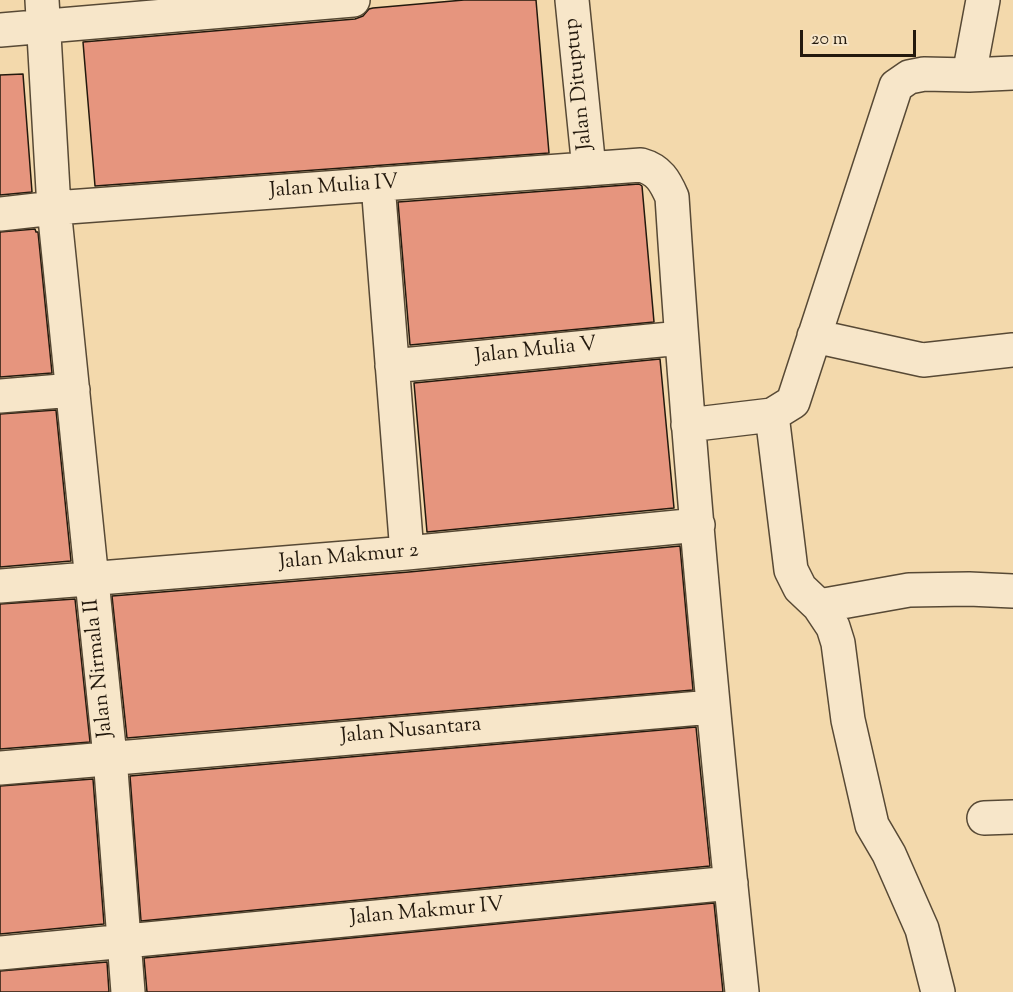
<!DOCTYPE html>
<style>
body{margin:0}
#map{position:relative;width:1013px;height:992px;overflow:hidden;background:#f3d9ac;font-family:"Sorts Mill Goudy",serif}
canvas{display:block}
.scale{position:absolute;left:800px;top:30px;width:116px;height:27px;box-sizing:border-box;border:3px solid #23190d;border-top:0;padding-left:8px;font-size:18px;line-height:21px;white-space:nowrap;color:#23190d;-webkit-text-stroke:4px #f7e6c9;paint-order:stroke}
</style>
<div id="map">
<canvas width="1013" height="992"></canvas>
<div class="scale">20 m</div>
</div>
<script>
const context = document.querySelector('canvas').getContext('2d');
context.lineJoin = 'round';
function fill(path, color) { context.fillStyle = color; context.fill(path, 'evenodd'); }
function stroke(path, color, width, dash) { context.strokeStyle = color; context.lineWidth = width; context.lineCap = dash ? 'butt' : 'round'; context.setLineDash(dash || []); context.stroke(path); }
function label(font, color, halo, rows, align = 'center') {
  context.font = font + ' "Sorts Mill Goudy",serif'; context.lineWidth = 4.5; context.setLineDash([]); context.textBaseline = 'middle'; context.strokeStyle = halo; context.fillStyle = color; for (const [text, x, y, turn = 0] of rows) {
    context.save(); context.translate(x, y); context.rotate((+turn || 0) * Math.PI / 180); context.textAlign = isNaN(turn) ? turn : align; if (halo) context.strokeText(text, 0, 0); context.fillText(text, 0, 0); context.restore();
  }
}
const building = new Path2D(`
 M 464,0 L 536,0 L 549,153 L 95,186 L 83,42 L 355,19 L 363,16 L 369,9 L 373,8 Z
 M 23,74 L 32,192 L 0,195 L 0,75 Z
 M 639,184 L 642,186 L 654,322 L 410,345 L 398,202 Z
 M 35,229 L 36,232 L 38,232 L 52,373 L 0,377 L 0,232 Z
 M 660,359 L 674,508 L 427,532 L 414,383 Z
 M 56,410 L 71,561 L 0,567 L 0,414 Z
 M 680,546 L 693,690 L 127,738 L 112,596 L 409,572 Z
 M 75,599 L 90,742 L 0,749 L 0,604 Z
 M 696,727 L 710,866 L 141,921 L 130,776 Z
 M 93,779 L 104,924 L 0,934 L 0,786 Z
 M 714,903 L 723,992 L 147,992 L 144,958 Z
 M 107,962 L 109,992 L 0,992 L 0,971 Z`);
const street = new Path2D(`
 M 42,0 L 54,208 L 110,757 L 128,992
 M 572,0 L 589,169
 M 0,30 L 353,0
 M 969,75 L 1013,73
 M 378,184 L 407,553
 M 0,214 L 54,208 L 641,165 C 659,170 665,181 672,197 C 689,463 714,727 742,992
 M 814,336 L 923,360 L 1013,350
 M 392,366 L 681,338
 M 0,396 L 73,390
 M 772,415 L 791,570 L 800,588 L 819,606 L 833,627 L 838,643 L 848,720 L 872,825 L 889,854 L 922,929 L 938,992
 M 688,425 L 772,415 L 793,402 L 896,86 L 909,77 L 924,74 L 969,75 L 983,0
 M 0,586 L 407,553 L 698,525
 M 819,606 L 909,590 L 969,589 L 1013,591
 M 0,768 L 712,707
 M 984,818 L 1013,817
 M 0,953 L 731,883`);
const streetNames = [
 ["Jalan Dituptup",580,84,-96],
 ["Jalan Mulia IV",334,188,-4],
 ["Jalan Mulia V",536,352,-6],
 ["Jalan Makmur 2",349,558,-5],
 ["Jalan Nirmala II",100,668,-96],
 ["Jalan Nusantara",411,732,-5],
 ["Jalan Makmur IV",427,913,-5]
];
fill(building, '#e6957e');
stroke(building, '#23190d', 1.5);
stroke(street, '#574935', 36);
stroke(street, '#f7e6c9', 33);
label('21px', '#23190d', '#f7e6c9', streetNames);
</script>
